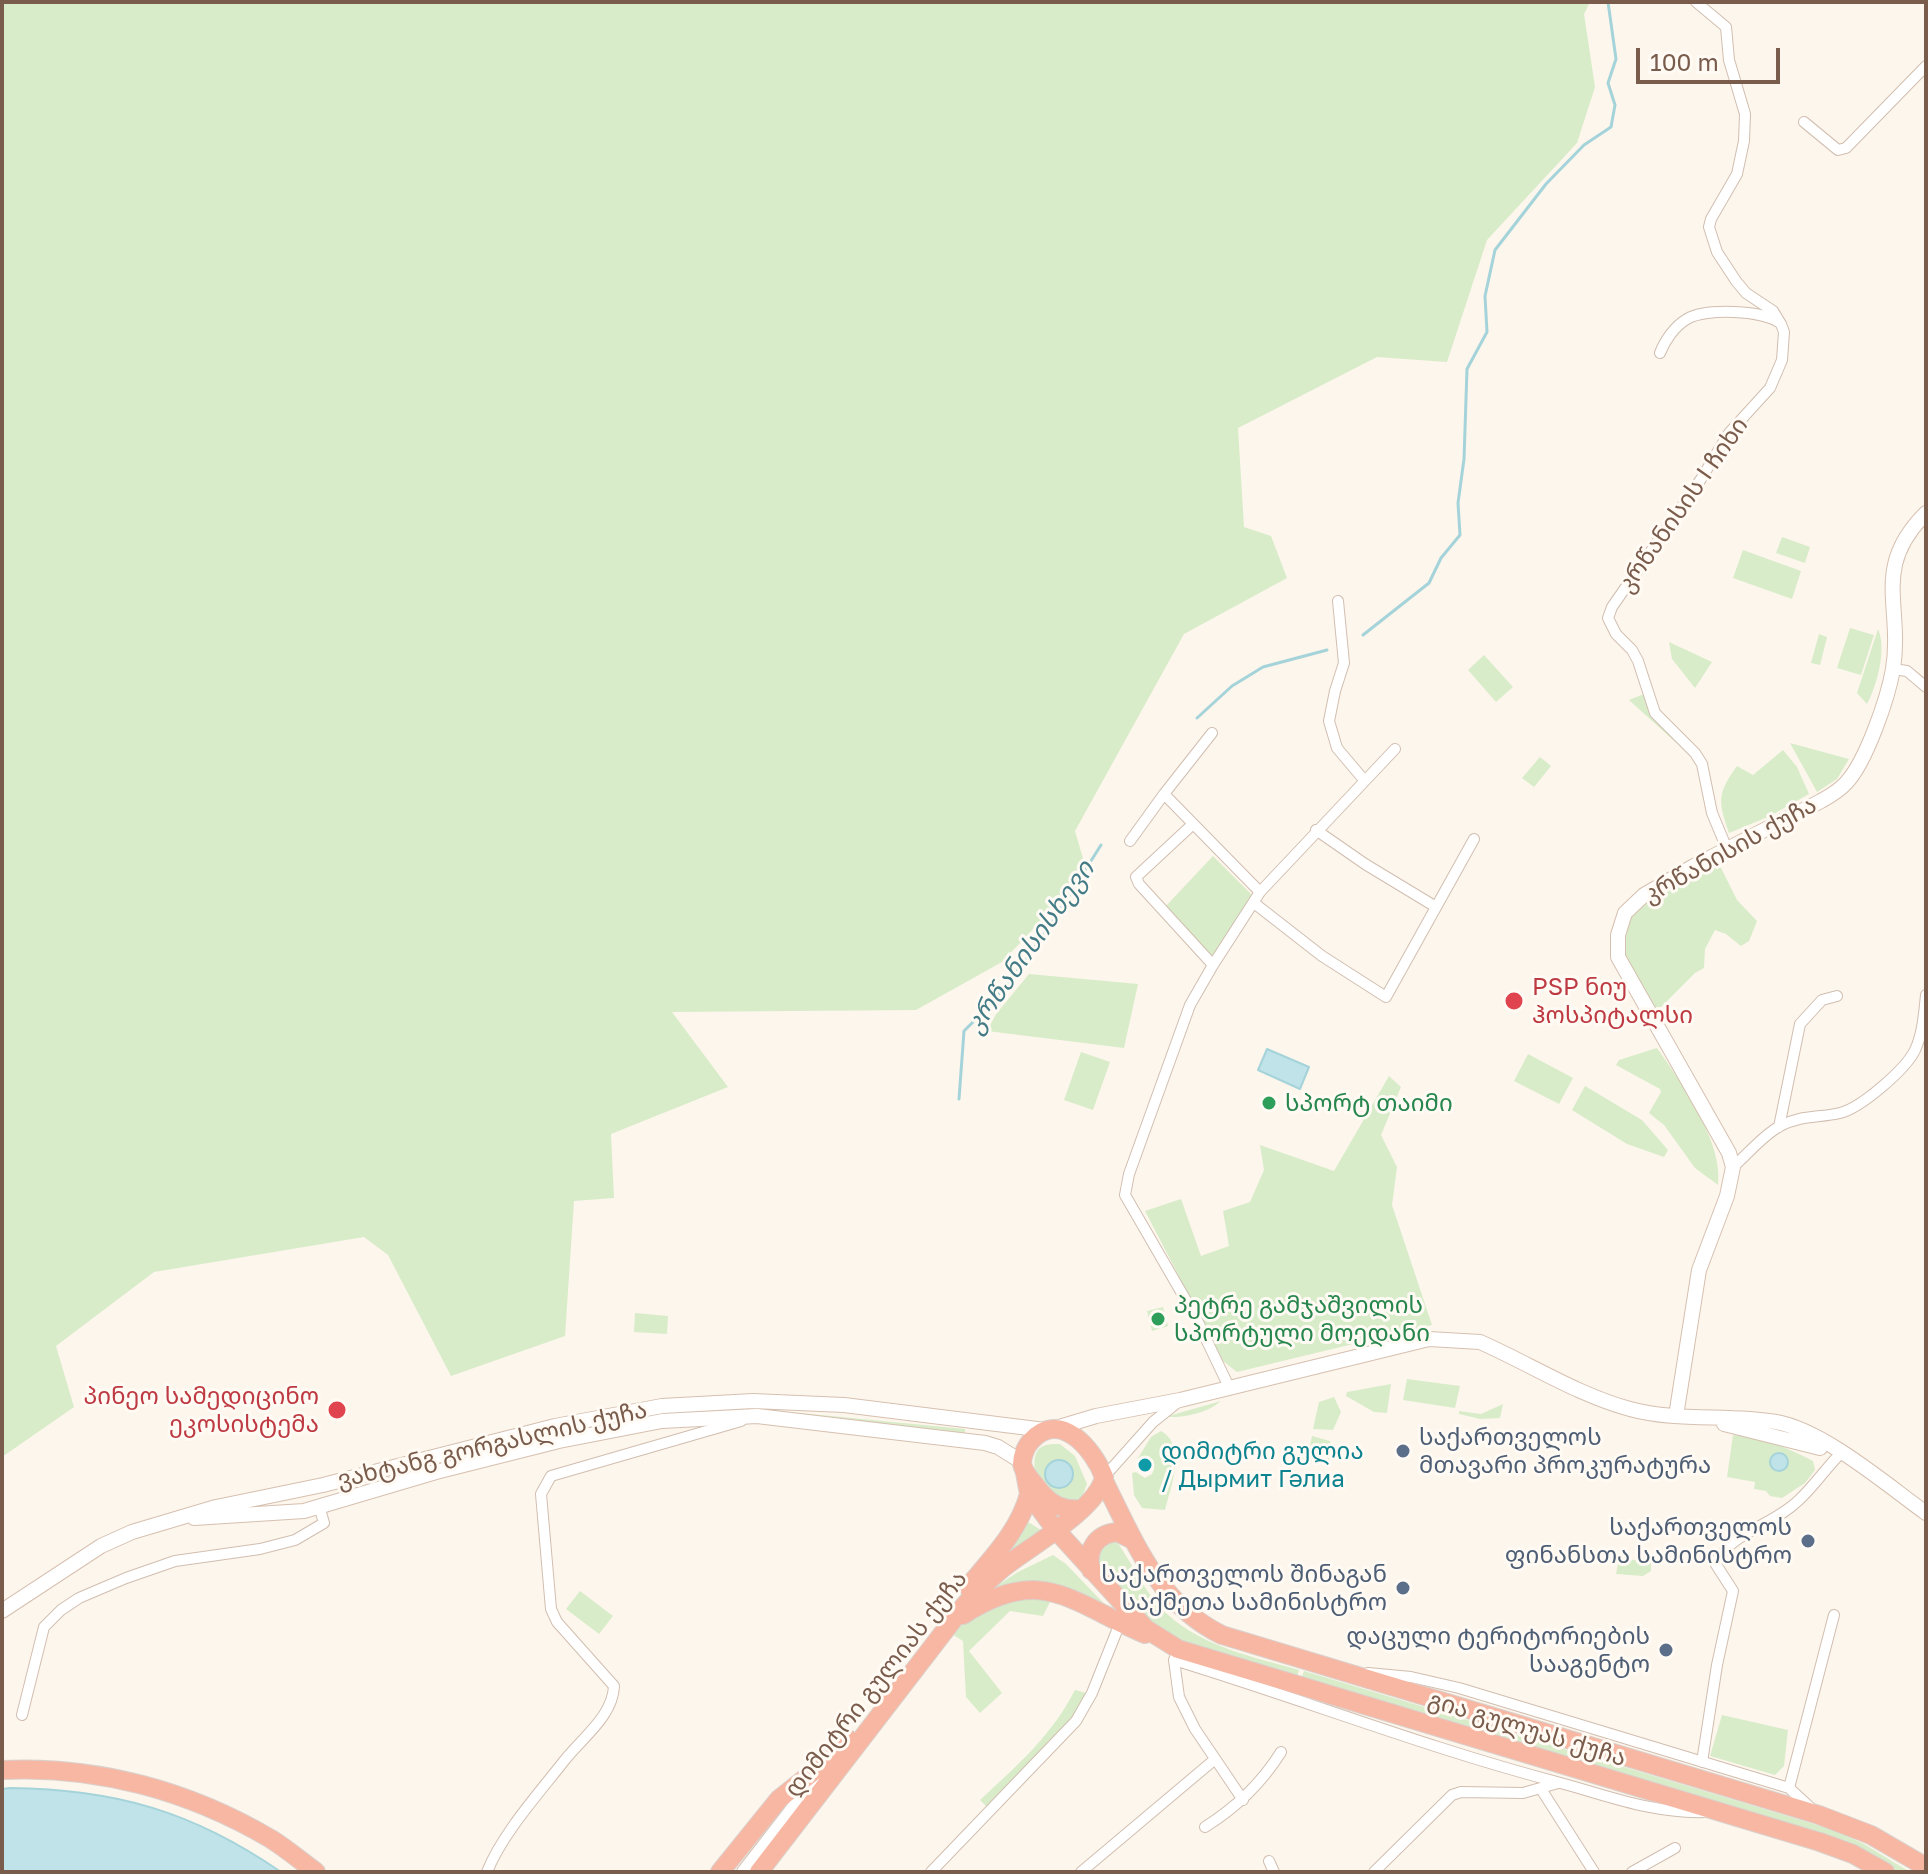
<!DOCTYPE html>
<meta charset="utf-8">
<style>
body{margin:0}
#map{position:relative;width:1928px;height:1874px;overflow:hidden;background:#fdf6ec;font-family:"Golos Text",sans-serif}
canvas{display:block}
.frame{position:absolute;inset:0;border:4px solid #7a5c4d;pointer-events:none}
.scale{position:absolute;left:1636px;top:48px;width:144px;height:36px;box-sizing:border-box;border:4px solid #7a5c4d;border-top:0;padding-left:10px;font-size:24px;line-height:28px;white-space:nowrap;color:#7a5c4d;-webkit-text-stroke:6px #fffaf3;paint-order:stroke}
</style>
<div id="map">
<canvas width="1928" height="1874"></canvas>
<div class="frame"></div>
<div class="scale">100 m</div>
</div>
<script>
const context = document.querySelector('canvas').getContext('2d');
context.lineJoin = 'round';
function fill(path, color) { context.fillStyle = color; context.fill(path, 'evenodd'); }
function stroke(path, color, width, dash) { context.strokeStyle = color; context.lineWidth = width; context.lineCap = dash ? 'butt' : 'round'; context.setLineDash(dash || []); context.stroke(path); }
function label(font, color, halo, rows, align = 'center') {
  context.font = font + ' "Golos Text","Noto Sans Georgian",sans-serif'; context.lineWidth = 6; context.setLineDash([]); context.textBaseline = 'middle'; context.strokeStyle = halo; context.fillStyle = color; for (const [text, x, y, turn = 0] of rows) {
    context.save(); context.translate(x, y); context.rotate((+turn || 0) * Math.PI / 180); context.textAlign = isNaN(turn) ? turn : align; if (halo) context.strokeText(text, 0, 0); context.fillText(text, 0, 0); context.restore();
  }
}
const green = new Path2D(`
 M 2,2 L 1590,2 L 1584,14 L 1595,87 L 1577,143 L 1487,240 L 1447,362 L 1377,357 L 1238,428 L 1244,527 L 1271,536 L 1287,578 L 1184,634 L 1075,831 L 1087,872 L 1002,962 L 916,1010 L 672,1012 L 728,1087 L 611,1134 L 614,1198 L 574,1201 L 565,1336 L 451,1376 L 388,1255 L 364,1237 L 154,1272 L 56,1346 L 74,1407 L 2,1457 Z
 M 1782,537 L 1810,547 L 1805,563 L 1776,553 Z
 M 1743,550 L 1801,571 L 1792,599 L 1733,578 Z
 M 1850,628 L 1874,635 L 1861,675 L 1837,668 Z
 M 1878,629 C 1887,649 1877,685 1867,704 L 1857,693 Z
 M 1819,634 L 1827,637 L 1820,665 L 1811,663 Z
 M 1669,642 L 1712,662 L 1695,688 L 1672,659 Z
 M 1484,655 L 1513,687 L 1496,702 L 1468,670 Z
 M 1644,694 L 1697,759 L 1694,759 L 1629,700 Z
 M 1790,743 L 1849,759 L 1837,779 L 1817,792 Z
 M 1783,750 L 1797,767 L 1809,794 L 1770,816 L 1729,833 C 1718,801 1717,794 1737,766 L 1753,775 Z
 M 1540,757 L 1551,766 L 1534,787 L 1522,778 Z
 M 1213,856 L 1254,897 L 1212,958 L 1165,907 Z
 M 1718,862 L 1737,900 L 1757,921 L 1749,941 L 1741,946 L 1726,934 L 1715,930 L 1705,949 L 1704,968 L 1695,973 L 1658,1010 L 1654,1011 L 1625,959 L 1624,948 L 1629,920 L 1643,902 Z
 M 1029,974 L 1138,984 L 1124,1048 L 987,1031 L 996,1014 Z
 M 1657,1048 C 1681,1082 1724,1143 1718,1185 L 1695,1168 L 1664,1125 L 1649,1113 L 1661,1092 L 1660,1089 L 1616,1065 L 1619,1060 Z
 M 1081,1052 L 1110,1062 L 1093,1110 L 1064,1100 Z
 M 1528,1054 L 1573,1078 L 1559,1104 L 1514,1081 Z
 M 1389,1076 L 1401,1087 L 1381,1135 L 1397,1167 L 1392,1205 L 1432,1325 L 1237,1372 L 1223,1361 L 1145,1211 L 1181,1199 L 1201,1256 L 1229,1246 L 1223,1211 L 1250,1202 L 1264,1170 L 1260,1145 L 1334,1171 Z
 M 1585,1086 L 1642,1120 L 1668,1150 L 1664,1157 L 1627,1144 L 1572,1110 Z
 M 1163,1307 L 1168,1326 L 1152,1331 L 1147,1311 Z
 M 635,1313 L 668,1316 L 667,1334 L 634,1332 Z
 M 1407,1379 L 1460,1386 L 1455,1408 L 1403,1400 Z
 M 1391,1384 L 1387,1413 L 1374,1412 L 1346,1396 L 1347,1392 Z
 M 1334,1397 L 1341,1412 L 1333,1430 L 1313,1429 L 1319,1402 Z
 M 1221,1401 C 1208,1413 1183,1418 1165,1417 Z
 M 1503,1404 L 1500,1418 L 1480,1419 L 1459,1414 L 1459,1411 L 1481,1414 Z
 M 748,1408 L 965,1429 L 965,1434 L 783,1413 L 568,1433 L 567,1430 L 663,1411 Z
 M 1161,1431 C 1187,1445 1171,1487 1165,1510 L 1142,1508 L 1134,1495 L 1132,1473 L 1136,1472 L 1145,1478 L 1152,1474 L 1154,1469 L 1152,1462 L 1138,1458 L 1151,1437 Z
 M 1733,1435 C 1762,1437 1788,1448 1813,1461 L 1815,1470 L 1805,1483 L 1782,1498 L 1770,1496 L 1766,1491 L 1754,1489 L 1755,1482 L 1727,1477 Z
 M 1312,1436 L 1330,1441 L 1332,1451 L 1328,1464 L 1307,1461 Z
 M 1060,1444 L 1075,1456 L 1087,1484 L 1081,1499 L 1069,1506 C 1054,1493 1030,1480 1035,1457 C 1038,1444 1048,1444 1060,1444 Z
 M 1028,1522 L 1041,1530 L 998,1561 Z
 M 1110,1540 L 1117,1542 C 1134,1566 1146,1595 1167,1614 C 1203,1647 1254,1657 1299,1670 L 1297,1677 L 1163,1635 L 1093,1557 L 1095,1550 Z
 M 1053,1555 L 1066,1564 L 1116,1616 C 1090,1603 1057,1579 1026,1581 C 1014,1582 1001,1588 989,1591 L 1018,1572 Z
 M 1619,1559 L 1651,1561 L 1651,1571 L 1643,1576 L 1616,1574 Z
 M 580,1591 L 613,1616 L 599,1634 L 566,1609 Z
 M 1027,1597 L 1051,1600 L 1043,1616 L 1010,1611 L 969,1651 L 1002,1693 L 980,1713 L 966,1697 L 963,1641 L 950,1633 C 969,1610 1000,1605 1027,1597 Z
 M 1304,1671 L 1834,1830 L 1864,1844 L 1910,1872 L 1894,1872 L 1859,1851 L 1301,1679 Z
 M 1075,1690 L 1090,1694 L 1074,1720 L 988,1808 L 980,1800 C 1017,1766 1052,1735 1075,1690 Z
 M 1722,1715 L 1788,1730 L 1784,1766 L 1775,1775 L 1710,1756 Z`);
const water = new Path2D(`
 M 1267,1049 L 1309,1067 L 1300,1089 L 1258,1070 Z
 M1770 1462a9 9 0 1 1 18 0a9 9 0 1 1-18 0Z
 M1045 1474a14 14 0 1 1 28 0a14 14 0 1 1-28 0Z
 M 10,1788 C 116,1789 194,1812 281,1872 L 2,1872 L 2,1789 Z`);
const stream = new Path2D(`
 M 1363,635 L 1429,583 L 1441,558 L 1460,535 L 1458,503 L 1464,459 L 1467,369 L 1487,332 L 1485,296 L 1495,250 L 1546,184 L 1584,145 L 1611,127 L 1615,105 L 1608,83 L 1616,59 L 1608,2
 M 1197,718 L 1232,686 L 1263,667 L 1327,650
 M 959,1099 L 964,1031 C 1021,977 1060,910 1101,845`);
const street = new Path2D(`
 M 1696,2 L 1726,27 L 1729,60 L 1745,114 L 1744,141 L 1737,174 L 1711,219 L 1709,227 L 1717,252 L 1736,281 L 1746,293 L 1773,311 L 1781,324 L 1784,332 L 1782,360 L 1770,388 L 1729,433 L 1701,479 L 1612,607 L 1608,618 L 1616,634 L 1632,650 L 1638,661 L 1655,713 L 1695,753 L 1702,764 L 1712,813 L 1727,849
 M 1804,122 L 1838,150 L 1846,148 L 1926,66
 M 1660,353 C 1665,340 1675,326 1687,319 C 1706,308 1763,310 1780,323
 M 1338,601 L 1344,663 L 1335,691 L 1329,721 L 1337,748 L 1364,780
 M 1893,669 L 1907,671 L 1926,687
 M 1164,794 L 1212,733
 M 1193,824 L 1136,877 L 1139,884 L 1213,965
 M 1316,830 L 1365,864 L 1436,907
 M 1130,841 L 1164,794 L 1260,892
 M 1254,903 L 1322,956 L 1386,997 L 1474,839
 M 1779,1127 L 1800,1024 L 1822,1000 L 1837,996
 M 1733,1167 C 1748,1154 1762,1136 1780,1126 C 1800,1115 1819,1118 1840,1113 C 1861,1108 1906,1069 1915,1050 C 1923,1033 1924,1013 1926,995
 M 1229,1387 L 1195,1316 L 1125,1195 L 1129,1174 L 1190,1005 L 1213,965 L 1260,892 L 1395,749
 M 1104,1477 L 1153,1422 L 1178,1402
 M 1176,1655 L 1174,1660 L 1179,1697 L 1195,1729 L 1243,1800
 M 1174,1660 C 1302,1699 1427,1748 1557,1782 C 1606,1795 1653,1814 1705,1812
 M 1368,1673 L 1411,1677 L 1459,1688 L 1789,1788 L 1814,1811
 M 22,1715 L 44,1627 L 61,1610 L 79,1598 L 126,1578 L 175,1561 L 260,1549 L 295,1540 L 324,1523 L 319,1506
 M 1702,1762 L 1717,1665 L 1733,1591 L 1715,1563 C 1735,1530 1772,1526 1799,1500 C 1814,1486 1826,1468 1841,1453
 M 1789,1788 L 1834,1615
 M 1541,1789 L 1594,1872
 M 1205,1827 C 1237,1807 1261,1784 1281,1752
 M 1269,1861 L 1274,1872
 M 487,1872 C 502,1834 539,1793 564,1761 C 582,1738 613,1716 614,1686 L 557,1622 L 551,1609 L 541,1494 L 551,1476 L 741,1421
 M 931,1872 L 1076,1721 L 1092,1693 L 1120,1623
 M 1081,1872 L 1214,1760
 M 1374,1872 L 1452,1795 L 1461,1792 L 1523,1793 L 1558,1783
 M 1632,1872 L 1675,1848`);
const secondary = new Path2D(`
 M 1676,1416 L 1699,1270 L 1727,1196 L 1733,1167 L 1729,1153 L 1618,957 L 1618,935 L 1625,913 L 1644,895 L 1694,866 L 1821,801 C 1830,796 1839,791 1846,783 C 1866,762 1888,698 1893,669 C 1903,605 1871,568 1926,513
 M 1724,1424 L 1820,1448
 M 1056,1428 L 1096,1416 L 1180,1400 L 1429,1339 L 1480,1342 C 1530,1364 1578,1395 1630,1409 C 1677,1422 1728,1414 1776,1422 C 1823,1430 1887,1485 1926,1513
 M 194,1518 L 304,1511 L 436,1472 L 559,1441 L 662,1421 L 757,1416 L 985,1443 L 998,1447 L 1022,1462
 M 2,1611 L 101,1546 L 132,1532 L 216,1507 L 323,1485 L 555,1426 L 662,1406 L 753,1401 L 844,1405 L 1045,1430
 M 744,1872 L 824,1769`);
const highway = new Path2D(`
 M 1025,1473 L 1029,1494 L 1055,1529 L 1146,1629 L 1178,1649 L 1820,1842 L 1853,1854 L 1885,1872
 M 1104,1481 C 1134,1541 1159,1605 1222,1635 L 1819,1815 L 1871,1835 L 1926,1867
 M 1091,1570 C 1086,1550 1096,1534 1117,1532 L 1133,1540
 M 968,1587 C 992,1558 1019,1531 1029,1494
 M 963,1615 C 1042,1564 1070,1602 1145,1634
 M 2,1770 C 96,1765 190,1791 271,1839 C 287,1849 301,1861 316,1872
 M 720,1872 L 779,1799 L 837,1753 L 848,1739
 M 759,1872 L 963,1607 C 975,1593 989,1580 1003,1568 C 1029,1547 1098,1509 1104,1477 C 1094,1450 1060,1408 1031,1441 C 1026,1446 1022,1456 1022,1464 C 1024,1474 1033,1482 1039,1490 C 1051,1505 1064,1511 1082,1509`);
const markers = [
 [1514,1001,10,"#e0444e"],
 [1269,1103,8,"#2e9e5b"],
 [1158,1319,8,"#2e9e5b"],
 [337,1410,10,"#e0444e"],
 [1403,1451,8,"#5c6f8a"],
 [1145,1465,8,"#0f9aa8"],
 [1808,1541,8,"#5c6f8a"],
 [1403,1588,8,"#5c6f8a"],
 [1666,1650,8,"#5c6f8a"]
];
const streetNames = [
 ["კრწანისის I ჩიხი",1683,505,-55],
 ["კრწანისის ქუჩა",1730,850,-29],
 ["ვახტანგ გორგასლის ქუჩა",492,1445,-13],
 ["დიმიტრი გულიას ქუჩა",876,1684,-52],
 ["გია გულუას ქუჩა",1527,1729,17]
];
const healthNames = [
 ["PSP ნიუ",1532,987],
 ["ჰოსპიტალსი",1532,1015],
 ["პინეო სამედიცინო",319,1396,"right"],
 ["ეკოსისტემა",319,1424,"right"]
];
const leisureNames = [
 ["სპორტ თაიმი",1285,1103],
 ["პეტრე გამჯაშვილის",1174,1305],
 ["სპორტული მოედანი",1174,1333]
];
const serviceNames = [
 ["საქართველოს",1419,1437,"left"],
 ["მთავარი პროკურატურა",1419,1465,"left"],
 ["საქართველოს",1792,1527],
 ["ფინანსთა სამინისტრო",1792,1555],
 ["საქართველოს შინაგან",1387,1574],
 ["საქმეთა სამინისტრო",1387,1602],
 ["დაცული ტერიტორიების",1650,1636],
 ["სააგენტო",1650,1664]
];
const cultureNames = [
 ["დიმიტრი გულია",1161,1451],
 ["/ Дырмит Гәлиа",1161,1479]
];
const waterNames = [
 ["კრწანისისხევი",1030,947,-55]
];
fill(green, '#d8ecc9');
fill(water, '#bfe3e8');
stroke(water, '#a5d3da', 2);
stroke(stream, '#a5d3da', 3);
stroke(street, '#d1beb0', 12);
stroke(secondary, '#d6c0b0', 16);
stroke(highway, '#dad1cd', 20);
stroke(street, '#fff', 10);
stroke(secondary, '#fff', 14);
stroke(highway, '#f7b7a3', 18);
for (const [x, y, r, color] of markers) { const dot = new Path2D(); dot.arc(x, y, r, 0, 2 * Math.PI); context.fillStyle = color; context.fill(dot); stroke(dot, '#fffaf3', 3); }
label('24px', '#7a5c4d', '#fffaf3', streetNames);
label('24px', '#be3a42', '#fffaf3', healthNames, 'left');
label('24px', '#27864d', '#fffaf3', leisureNames, 'left');
label('24px', '#4e5e75', '#fffaf3', serviceNames, 'right');
label('24px', '#0d838f', '#fffaf3', cultureNames, 'left');
label('italic 26px', '#437c86', '#fffaf3', waterNames);
</script>
